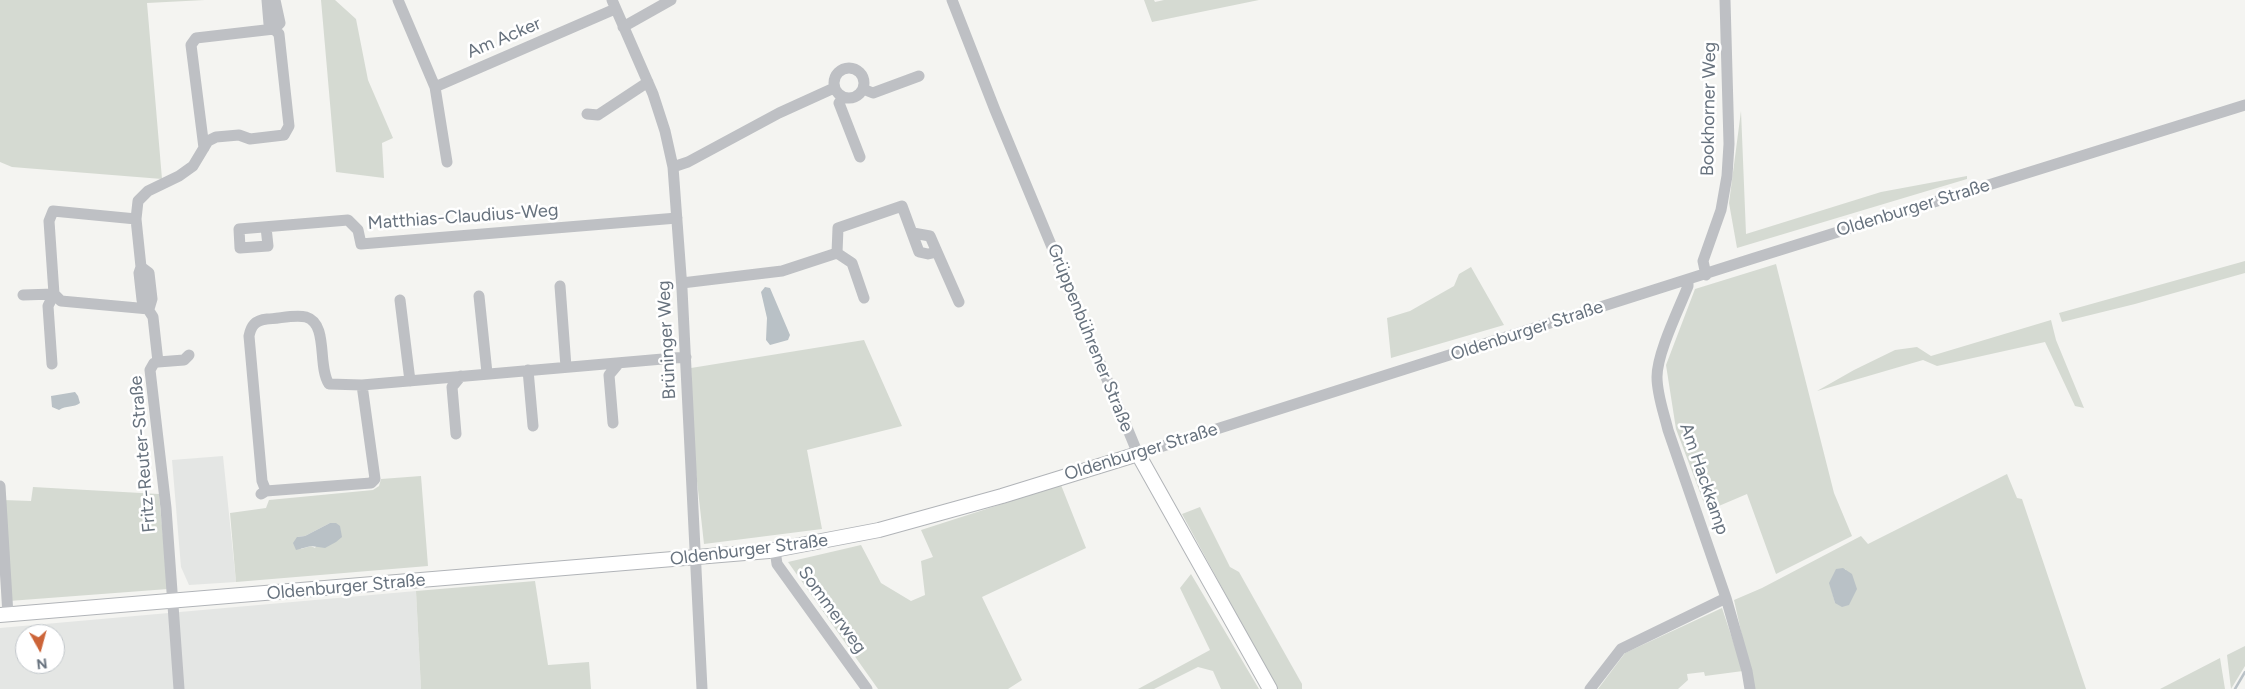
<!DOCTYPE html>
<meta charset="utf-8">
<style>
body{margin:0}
#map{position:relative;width:2245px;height:689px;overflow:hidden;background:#f4f4f1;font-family:Figtree,sans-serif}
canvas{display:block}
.north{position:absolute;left:15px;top:624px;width:50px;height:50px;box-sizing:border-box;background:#fff;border:1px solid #c2c7cb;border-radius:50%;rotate:173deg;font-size:14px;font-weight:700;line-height:20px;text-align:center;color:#67727e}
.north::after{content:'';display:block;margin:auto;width:18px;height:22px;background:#cc6438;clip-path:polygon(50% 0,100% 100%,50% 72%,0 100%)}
</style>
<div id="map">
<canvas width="2245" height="689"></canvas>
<div class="north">N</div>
</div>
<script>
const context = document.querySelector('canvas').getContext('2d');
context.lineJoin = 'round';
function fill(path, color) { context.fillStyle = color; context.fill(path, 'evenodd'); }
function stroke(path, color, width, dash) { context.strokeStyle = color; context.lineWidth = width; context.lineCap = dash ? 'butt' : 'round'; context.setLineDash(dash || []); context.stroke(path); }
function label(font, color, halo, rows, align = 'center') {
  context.font = font + ' Figtree,sans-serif'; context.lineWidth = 5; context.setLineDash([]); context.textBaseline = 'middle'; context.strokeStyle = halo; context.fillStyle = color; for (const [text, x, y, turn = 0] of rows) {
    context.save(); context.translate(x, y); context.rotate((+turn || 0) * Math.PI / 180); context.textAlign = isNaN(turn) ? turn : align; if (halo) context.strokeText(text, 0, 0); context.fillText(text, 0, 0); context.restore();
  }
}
const built = new Path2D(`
 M 223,456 L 236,582 L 189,585 L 181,567 L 172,460 Z
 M 416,591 L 421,689 L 0,689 L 0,628 ZM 25,634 L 55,634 L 55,664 L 25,664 Z`);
const green = new Path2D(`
 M 0,0 L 205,0 L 147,3 L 162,179 L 12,167 L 0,162 Z
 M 321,0 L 335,0 L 356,19 L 368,80 L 393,138 L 382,143 L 384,178 L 336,172 Z
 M 1144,0 L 1154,0 L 1155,2 L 1164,0 L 1259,0 L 1152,22 Z
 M 1741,111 L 1746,234 L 1881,192 L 1967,176 L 1967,179 L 1737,248 L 1729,203 Z
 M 2245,261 L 2245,273 L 2135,304 L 2062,322 L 2059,313 Z
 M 1776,264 L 1834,493 L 1852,536 L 1776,574 L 1747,494 L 1707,511 L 1676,429 L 1666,365 L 1695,289 Z
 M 1471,267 L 1504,325 L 1391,358 L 1387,318 L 1410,311 L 1454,286 L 1459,274 Z
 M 2051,320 L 2056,340 L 2084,408 L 2075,406 L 2045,342 L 1937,366 L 1923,360 L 1817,391 L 1854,370 L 1895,350 L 1917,347 L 1931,356 Z
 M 864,340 L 902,426 L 807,450 L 822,529 L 704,544 L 694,454 L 691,368 Z
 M 2007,474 L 2017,498 L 2022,499 L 2086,689 L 1754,689 L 1734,600 L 1762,588 L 1861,536 L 1868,544 ZM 1846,569 L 1835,603 L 1830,583 Z
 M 421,476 L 428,566 L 236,582 L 230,513 L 266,508 L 269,500 L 373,490 L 379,486 L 381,479 ZM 330,523 L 315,548 L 311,546 L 301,549 L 297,537 L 305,536 Z
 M 1061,485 L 1086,548 L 982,597 L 1022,680 L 1008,689 L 878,689 L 788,562 L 861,545 L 881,583 L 911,601 L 925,595 L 921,561 L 933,557 L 921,530 Z
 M 33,487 L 159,494 L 168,589 L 9,601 L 3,500 L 31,501 Z
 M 1200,507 L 1230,567 L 1239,572 L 1302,684 L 1302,689 L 1277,689 L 1182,514 Z
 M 1191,574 L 1259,689 L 1221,689 L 1213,671 L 1198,667 L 1154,689 L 1138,689 L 1210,650 L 1180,588 Z
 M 535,581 L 548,665 L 589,662 L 591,689 L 421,689 L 416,591 Z
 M 1722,608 L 1743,671 L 1705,676 L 1704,672 L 1687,674 L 1688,680 L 1678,689 L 1598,689 L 1625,653 Z
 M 2245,646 L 2245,666 L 2231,689 L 2227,655 Z
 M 2220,658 L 2225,689 L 2160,689 Z`);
const water = new Path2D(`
 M 765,287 L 770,288 L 790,335 L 788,340 L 770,345 L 766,340 L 767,318 L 761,292 Z
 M 75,392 L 78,396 L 80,403 C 74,408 66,405 59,410 L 52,407 L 51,396 Z
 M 330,523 L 336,523 L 340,526 L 342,537 L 336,542 L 325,548 L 311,546 L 296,550 L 293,543 L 297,537 L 305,536 Z
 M 1843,568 L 1852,574 L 1857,589 L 1849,605 L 1842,607 L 1835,603 L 1829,583 L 1836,569 Z`);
const stream = new Path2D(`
 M 2235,689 L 2245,672`);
const minor = new Path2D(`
 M 398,0 L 435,87 L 447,162
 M 612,0 L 653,94 L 665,131 L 673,167 L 682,289 L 702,689
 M 952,0 L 995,110 L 1138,454 C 1507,336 1875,219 2245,105
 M 623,27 L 671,0
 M 274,29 L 280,23 L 275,0
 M834 83a15 15 0 1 1 30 0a15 15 0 1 1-30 0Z
 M 435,87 L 615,9
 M 863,89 L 873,93 L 919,76
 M 842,98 L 839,103 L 860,157
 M 587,114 L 598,115 L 648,82
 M 204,148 L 191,45 L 196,38 L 274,29
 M 673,167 L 688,162 L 779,113 L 834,88
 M 266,227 L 268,246 L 240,248 L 239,229 L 348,220 L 358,230 L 361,244 L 677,218
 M 913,233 L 930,236 L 937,252
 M 837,253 L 852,263 L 864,298
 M 141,267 L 136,219 L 138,201 L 148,191 L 179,176 L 193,166 L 208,141 L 216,137 L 239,135 L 250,139 L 284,135 L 289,126 L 279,34 L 269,24 L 267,0
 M 1706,275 L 1703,261 L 1721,210 L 1727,176 L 1729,144 L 1725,0
 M 1688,280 L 1688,286 C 1679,309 1657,353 1657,377 C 1657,395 1664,413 1668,430 L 1726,598 L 1747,671 L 1750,689
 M 682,283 L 782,271 L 837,253 L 838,228 L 902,206 L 919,252 L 928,254 L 937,252 L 959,302
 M 560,286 L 566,367
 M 54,294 L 61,301 L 149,309
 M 23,295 L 54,294
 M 479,296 L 487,373
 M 400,300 L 410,381
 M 149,309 L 152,299 L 149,273 L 141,267 L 139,273 L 142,300 L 153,317 L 158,362 L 154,363 L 150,370 L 166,508 L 179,689
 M 158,362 L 184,360 L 189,355
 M 52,364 L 48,306 L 54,294 L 49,221 L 53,211 L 136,219
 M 528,370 L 533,426
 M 613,423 L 609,375 L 619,363
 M 456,434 L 452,387 L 461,376
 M 0,486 L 8,615
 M 266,491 L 262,481 L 249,336 C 251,326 255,320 267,319 C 278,319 295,314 306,317 C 329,324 317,366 329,384 L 362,385 L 686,357
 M 261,494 L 266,491 L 371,483 L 375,479 L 362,385
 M 775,550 L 777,564 L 867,689
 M 1590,689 L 1621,649 L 1726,598`);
const major = new Path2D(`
 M 0,615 L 769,551 L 879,530 L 1002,496 L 1138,454 L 1270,689`);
const streetNames = [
 ["Am Acker",504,38,-23],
 ["Bookhorner Weg",1709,109,-89],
 ["Oldenburger Straße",1913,208,-17],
 ["Matthias-Claudius-Weg",463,217,-4],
 ["Oldenburger Straße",1527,331,-18],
 ["Grüppenbührener Straße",1090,338,68],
 ["Brüninger Weg",667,340,-93],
 ["Oldenburger Straße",1141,452,-17],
 ["Fritz-Reuter-Straße",143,454,-95],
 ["Am Hackkamp",1704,479,71],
 ["Oldenburger Straße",749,550,-7],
 ["Oldenburger Straße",346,587,-5],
 ["Sommerweg",832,610,54]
];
fill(built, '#e4e6e4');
fill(green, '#d5dad2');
fill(water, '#b9c1c6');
stroke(stream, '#b9c1c6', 2.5);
stroke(major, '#b1b4b8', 16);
stroke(minor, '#bec0c4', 11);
stroke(major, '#fff', 14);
label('18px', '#67727e', '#fff', streetNames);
</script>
